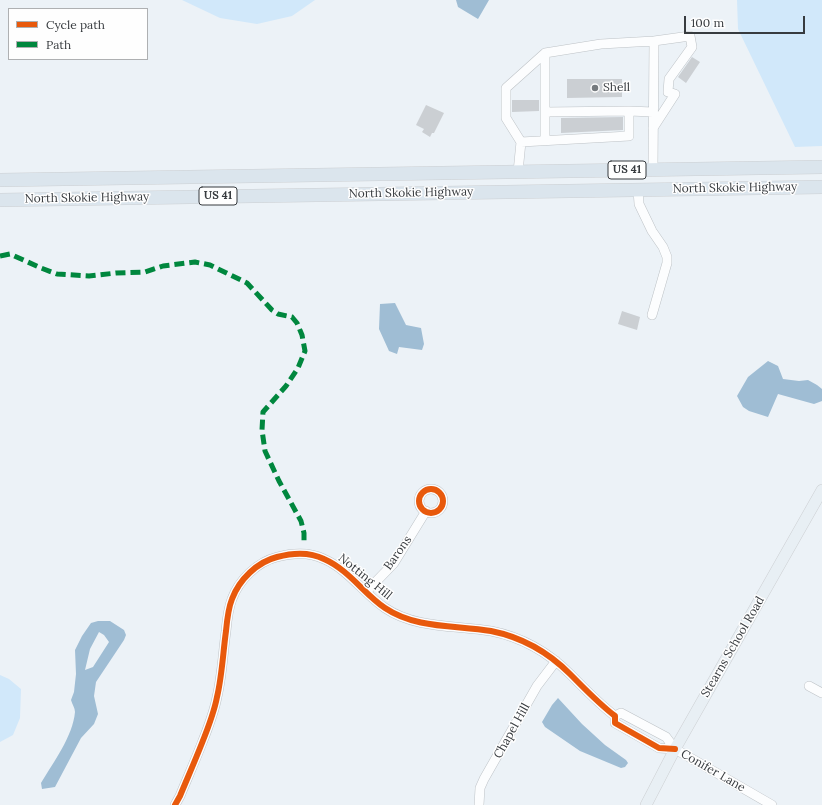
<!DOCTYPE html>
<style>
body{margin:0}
#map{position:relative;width:822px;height:805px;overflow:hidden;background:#ecf2f7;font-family:Lora,serif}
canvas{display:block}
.legend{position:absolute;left:8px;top:8px;width:140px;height:52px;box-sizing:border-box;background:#fefefe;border:1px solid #aeb0b2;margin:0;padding:5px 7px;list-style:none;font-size:12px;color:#373b3f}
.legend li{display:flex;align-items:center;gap:8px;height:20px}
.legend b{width:20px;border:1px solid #aeb0b2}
.scale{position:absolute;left:684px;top:16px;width:121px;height:18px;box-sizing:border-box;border:2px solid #373b3f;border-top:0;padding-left:5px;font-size:12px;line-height:14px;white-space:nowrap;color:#373b3f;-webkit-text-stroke:3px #fefefe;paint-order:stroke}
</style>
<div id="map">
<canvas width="822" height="805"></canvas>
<ul class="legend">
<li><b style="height:5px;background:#e8590c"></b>Cycle path</li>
<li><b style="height:5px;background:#00873e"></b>Path</li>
</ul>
<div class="scale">100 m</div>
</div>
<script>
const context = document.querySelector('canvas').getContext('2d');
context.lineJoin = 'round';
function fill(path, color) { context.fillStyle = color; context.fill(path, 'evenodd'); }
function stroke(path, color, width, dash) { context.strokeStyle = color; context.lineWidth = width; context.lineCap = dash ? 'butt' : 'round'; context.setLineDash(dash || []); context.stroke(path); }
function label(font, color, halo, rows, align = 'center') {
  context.font = font + ' Lora,serif'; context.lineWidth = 3; context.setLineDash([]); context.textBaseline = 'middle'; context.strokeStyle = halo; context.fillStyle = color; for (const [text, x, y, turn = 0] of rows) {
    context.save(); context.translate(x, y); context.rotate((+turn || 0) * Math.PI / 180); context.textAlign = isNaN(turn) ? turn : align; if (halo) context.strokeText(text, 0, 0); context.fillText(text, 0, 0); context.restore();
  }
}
const green = new Path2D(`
 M 182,0 L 315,0 L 292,16 L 257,24 L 220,18 Z
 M 737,0 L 822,0 L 822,146 L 795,147 L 738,29 Z
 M 0,675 L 9,679 L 21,689 L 20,718 L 13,735 L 0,742 Z`);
const water = new Path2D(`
 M 456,0 L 489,0 L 478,19 L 458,7 Z
 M 395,303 L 406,325 L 421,328 L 424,344 L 422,350 L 399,347 L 397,354 L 389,351 L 379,329 L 380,304 Z
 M 768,361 L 778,366 L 783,379 L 799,381 L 808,380 L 817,385 L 822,389 L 822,401 L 814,404 L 778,394 L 768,417 L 749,411 L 743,407 L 737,396 L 748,377 Z
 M 98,621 L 110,621 L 124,630 L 126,635 L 124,640 L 96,682 L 94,696 L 98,714 L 94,724 L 81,738 L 55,787 L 42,789 L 41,783 C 53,763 73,736 75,712 C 75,708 72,704 71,700 L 74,692 L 76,674 L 75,650 L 82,636 L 91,623 ZM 99,632 L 104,635 L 109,642 L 93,667 L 85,670 L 90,649 Z
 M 558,698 L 582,724 L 605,745 L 626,760 L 628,763 L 625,767 L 621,768 L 580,751 L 545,727 L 542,722 L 552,705 Z`);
const building = new Path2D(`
 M 692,57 L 700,62 L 686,83 L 678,77 Z
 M 567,79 L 622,79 L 622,97 L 567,98 Z
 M 512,100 L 539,100 L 539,111 L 512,112 Z
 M 426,105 L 444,113 L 434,133 L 432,133 L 430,137 L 422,132 L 424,129 L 416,125 Z
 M 623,117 L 623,130 L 561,133 L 561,118 Z
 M 622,311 L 640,317 L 637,330 L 618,324 Z`);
const minor = new Path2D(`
 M 545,112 L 629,111
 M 545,140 L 545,53
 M 521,142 L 506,118 L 506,88 L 545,53 L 601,44 L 654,41
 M 653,170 L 654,41 L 690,36 L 692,47 L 669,79 L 668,92 L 675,94 L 653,128
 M 518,172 L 521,142 L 629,136 L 629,111 L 653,112
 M 638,190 L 639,204 L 652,231 L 663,247 L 667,257 L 667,263 L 652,315
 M419 501a12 12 0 1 1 24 0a12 12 0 1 1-24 0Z
 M 366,592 L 394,563 L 426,511
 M 809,686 L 822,693
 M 615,716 L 621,713 L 666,737 L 675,749 L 772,805
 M 175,805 L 180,796 C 187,779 195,761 202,743 C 208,728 214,713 217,697 C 222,676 223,653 226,631 C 227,620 228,609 232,599 C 239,580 257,562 277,557 C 292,553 310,552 324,559 C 349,570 364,594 385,608 C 416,629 456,625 491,631 C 521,637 548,652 570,674 C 585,689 598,703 615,716 L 615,723 L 659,748 L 675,749
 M 479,805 L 480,788 L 484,779 L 537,686 L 556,661`);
const major = new Path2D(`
 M 646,805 L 675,749 L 822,490`);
const highway = new Path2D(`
 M 0,180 L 822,167
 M 0,200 L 822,187`);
const quiet = new Path2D(`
 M 0,256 L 10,254 L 41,268 L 57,274 L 89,276 L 116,273 L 145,272 L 163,266 L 195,262 L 210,265 L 247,283 L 272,310 L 278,314 L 292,317 L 297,323 L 302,335 L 305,351 L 298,368 L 286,386 L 263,412 L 262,430 L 265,451 L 279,481 L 301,521 L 304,533 L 304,544`);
const cycleway = new Path2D(`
 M419 501a12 12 0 1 1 24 0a12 12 0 1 1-24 0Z
 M 175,805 L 180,796 C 187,779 195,761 202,743 C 208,728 214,713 217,697 C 222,676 223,653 226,631 C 227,620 228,609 232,599 C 239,580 257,562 277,557 C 292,553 310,552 324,559 C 349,570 364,594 385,608 C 416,629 456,625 491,631 C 521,637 548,652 570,674 C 585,689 598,703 615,716 L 615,723 L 659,748 L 675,749`);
const markers = [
 [595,88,4,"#767b7f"]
];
const shields = [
 [627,170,38],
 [218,196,38]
];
const shieldNames = [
 ["US 41",627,170],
 ["US 41",218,196]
];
const poiNames = [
 ["Shell",603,88]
];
const streetNames = [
 ["North Skokie Highway",735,188,-1],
 ["North Skokie Highway",411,193,-1],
 ["North Skokie Highway",87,198,-1],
 ["Barons",398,553,-55],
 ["Notting Hill",365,577,39],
 ["Stearns School Road",733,647,-60],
 ["Chapel Hill",512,731,-61],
 ["Conifer Lane",713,771,30]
];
fill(green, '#d1e8fa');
fill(water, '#9fbdd4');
fill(building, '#cbcfd3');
stroke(minor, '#bdc2c6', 10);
stroke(major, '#cccfd2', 12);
stroke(highway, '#cccfd2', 14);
stroke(minor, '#fcfdfe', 9);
stroke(major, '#e8eff4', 11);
stroke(highway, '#dbe5ed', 13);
stroke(quiet, '#00873e', 5, [10, 5]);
stroke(cycleway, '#e8590c', 6);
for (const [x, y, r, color] of markers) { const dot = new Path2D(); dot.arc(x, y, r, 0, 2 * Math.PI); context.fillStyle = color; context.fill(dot); stroke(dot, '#fefefe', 1.5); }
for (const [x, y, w] of shields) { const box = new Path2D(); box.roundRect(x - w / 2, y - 9, w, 18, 3); context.fillStyle = '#fefefe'; context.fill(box); stroke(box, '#373b3f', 1); }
label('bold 11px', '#373b3f', null, shieldNames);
label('12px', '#373b3f', '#fefefe', poiNames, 'left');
label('12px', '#373b3f', '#fefefe', streetNames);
</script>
